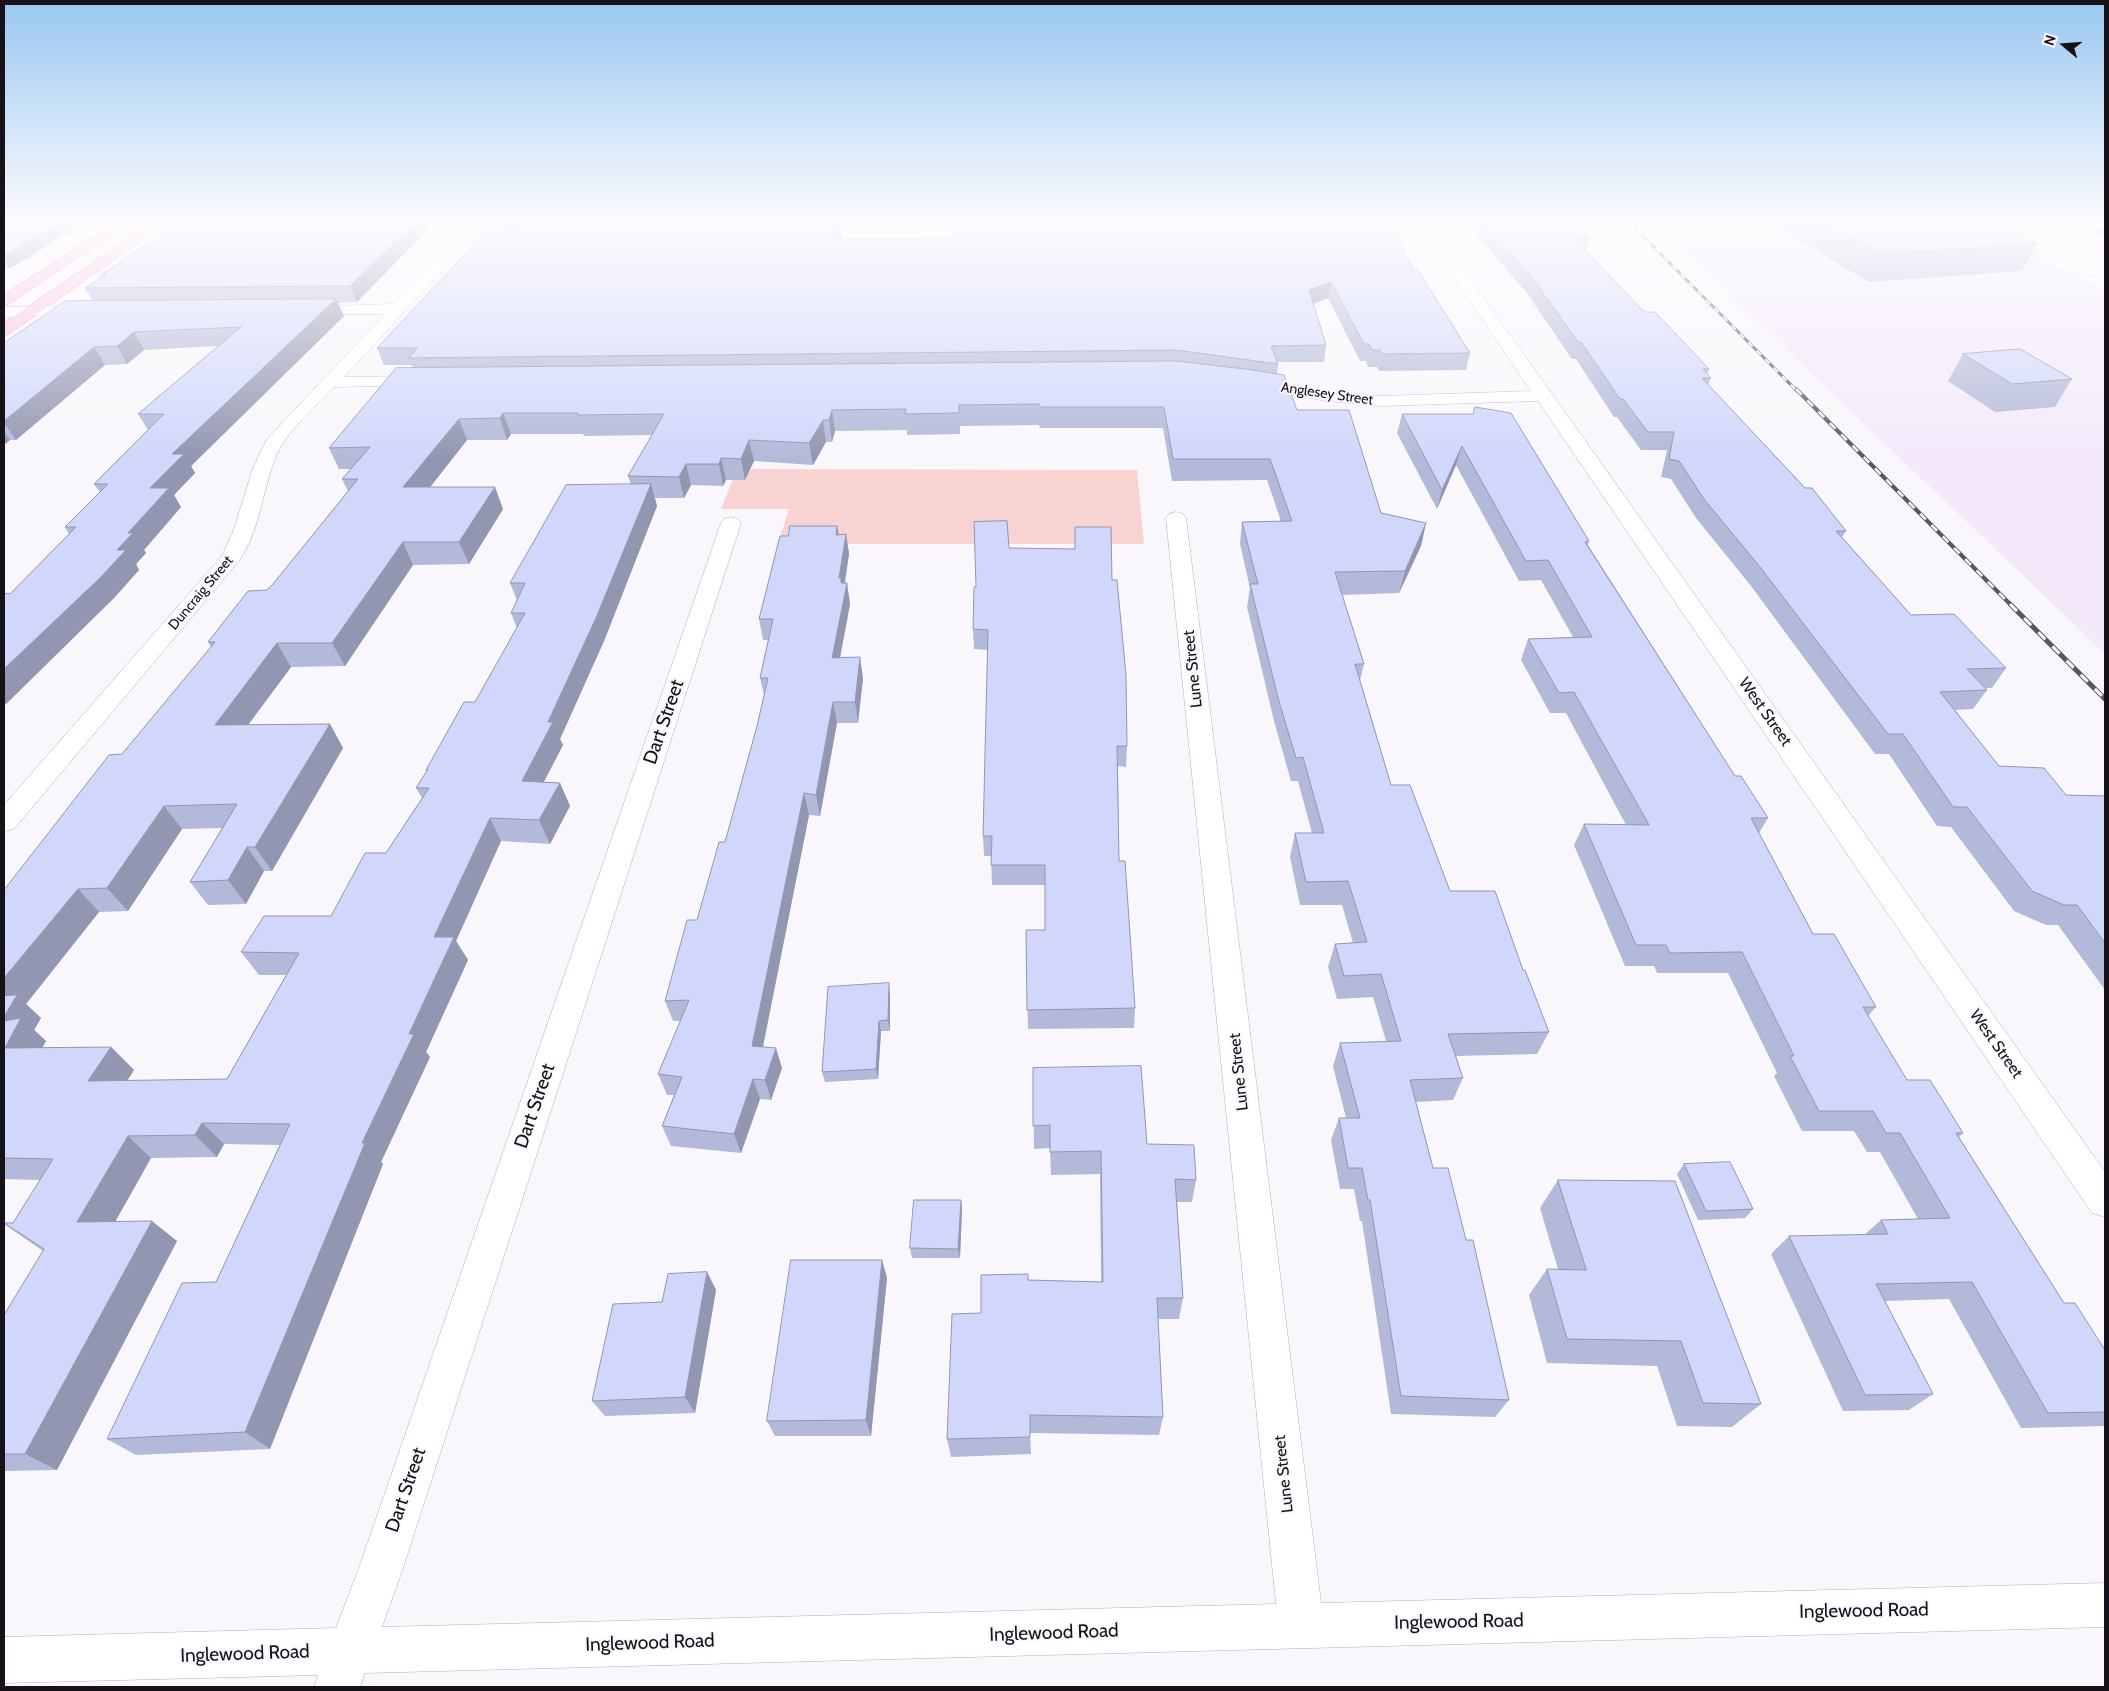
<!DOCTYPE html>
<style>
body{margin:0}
#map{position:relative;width:2109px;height:1691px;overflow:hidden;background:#faf7fc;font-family:Cabin,sans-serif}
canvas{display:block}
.frame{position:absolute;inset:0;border:5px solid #17121a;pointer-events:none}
.north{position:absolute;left:2039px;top:20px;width:50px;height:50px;-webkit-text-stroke:4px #faf7fc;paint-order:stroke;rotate:288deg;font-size:14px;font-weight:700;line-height:20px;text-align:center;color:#17121a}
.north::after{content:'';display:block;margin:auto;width:18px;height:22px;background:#17121a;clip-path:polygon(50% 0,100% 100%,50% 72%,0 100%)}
</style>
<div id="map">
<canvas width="2109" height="1691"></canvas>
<div class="frame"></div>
<div class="north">N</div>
</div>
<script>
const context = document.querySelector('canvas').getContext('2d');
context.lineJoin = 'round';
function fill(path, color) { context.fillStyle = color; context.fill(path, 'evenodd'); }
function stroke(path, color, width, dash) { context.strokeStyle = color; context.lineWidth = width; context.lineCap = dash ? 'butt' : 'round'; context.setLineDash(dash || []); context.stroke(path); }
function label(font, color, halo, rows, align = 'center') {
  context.font = font + ' Cabin,sans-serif'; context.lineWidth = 4; context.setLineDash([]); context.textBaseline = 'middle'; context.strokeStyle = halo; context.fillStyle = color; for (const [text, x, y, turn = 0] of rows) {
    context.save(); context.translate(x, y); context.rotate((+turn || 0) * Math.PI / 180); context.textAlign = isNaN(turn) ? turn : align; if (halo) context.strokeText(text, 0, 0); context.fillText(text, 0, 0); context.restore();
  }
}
const built = new Path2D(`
 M 1654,223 L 1968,223 L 2105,290 L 2105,654 Z`);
const green = new Path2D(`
 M 737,469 L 1137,470 L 1144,544 L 778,544 L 789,509 L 721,509 Z`);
const stream = new Path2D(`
 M 2078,223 L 2086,223 L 2105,232 L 2105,236 Z`);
const minor = new Path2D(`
 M 1416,223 L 1430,223 L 1434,228 L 2105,1172 L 2105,1217 L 2092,1213 L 1538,401 L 1381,406 L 1327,401 L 1247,387 L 1245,383 L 1247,379 L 1253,378 L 1327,391 L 1381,396 L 1531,391 L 1425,235 L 1353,236 L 1346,232 L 1353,228 L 1419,227 Z
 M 1985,223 L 2003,223 L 2105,273 L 2105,282 L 1987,226 Z
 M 990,231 L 997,235 L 995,238 L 805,240 L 798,236 L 805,232 Z
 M 510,235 L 515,236 L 517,239 L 515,242 L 476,249 L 454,258 L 344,377 L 423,376 L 429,377 L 431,381 L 429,385 L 334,387 C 316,406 288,430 277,454 C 262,489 261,530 238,562 L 14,829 L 4,831 L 4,805 L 222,556 L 234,529 L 253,468 L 267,439 L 385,314 L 302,315 L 297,313 L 294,310 L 297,307 L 394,304 L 444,252 L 468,242 Z
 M 87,306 L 92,308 L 95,311 L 92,314 L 4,317 L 4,307 Z
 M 1176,512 L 1183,514 L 1186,518 L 1321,1603 L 2105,1583 L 2105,1627 L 365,1673 L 360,1687 L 314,1687 L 318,1675 L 4,1683 L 4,1637 L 336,1628 L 359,1568 L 721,523 L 724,519 L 731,517 L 738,519 L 741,523 L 403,1568 L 382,1627 L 1276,1604 L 1166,518 L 1169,514 Z`);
const highway = new Path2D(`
 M 114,223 L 130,223 L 9,304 L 4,305 L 4,295 Z
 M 151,223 L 167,223 L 10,333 L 4,335 L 4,323 Z`);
const railFar2 = new Path2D(`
 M 1630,223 L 1797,391`);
const railFar1 = new Path2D(`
 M 1796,389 L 2011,605`);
const rail = new Path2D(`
 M 2010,604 L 2105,699`);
const wall = new Path2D(`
 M 4,223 L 82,223 L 28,258 L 10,268 L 4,268 Z
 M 434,223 L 357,302 L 338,303 L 344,316 L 191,466 L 195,473 L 174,495 L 181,507 L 144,550 L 146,553 L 136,564 L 139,570 L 114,598 L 6,704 L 4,704 L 4,593 L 10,594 L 69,534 L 65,527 L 100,492 L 94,484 L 148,430 L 138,414 L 218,346 L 144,350 L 127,364 L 105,365 L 16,440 L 10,440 L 4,445 L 4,343 L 93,301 L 85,288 L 104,275 L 103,274 Z
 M 498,223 L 855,223 L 851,230 L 841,230 L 842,239 L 926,239 L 953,237 L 957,225 L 957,223 L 1385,223 L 1389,232 L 1413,269 L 1470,353 L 1466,370 L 1379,371 L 1377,367 L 1368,367 L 1366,361 L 1360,361 L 1328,298 L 1314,304 L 1326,345 L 1324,362 L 1277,362 L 1278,364 L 1277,374 L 1297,410 L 1381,513 L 1426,523 L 1421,546 L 1399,593 L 1342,595 L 1364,664 L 1360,680 L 1391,785 L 1450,891 L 1523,970 L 1549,1032 L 1537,1054 L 1456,1056 L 1463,1078 L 1453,1100 L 1416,1102 L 1433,1168 L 1466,1240 L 1509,1400 L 1495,1417 L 1391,1414 L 1362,1221 L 1360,1221 L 1354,1189 L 1340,1189 L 1331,1140 L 1339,1118 L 1346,1118 L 1333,1066 L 1340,1043 L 1386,1041 L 1373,997 L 1337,999 L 1328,967 L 1335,944 L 1353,943 L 1342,905 L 1300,905 L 1290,857 L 1295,833 L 1312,833 L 1298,781 L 1291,781 L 1274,721 L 1247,607 L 1250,588 L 1240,544 L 1242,522 L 1281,521 L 1267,480 L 1172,481 L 1163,428 L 1040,428 L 1039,425 L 960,426 L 960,434 L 907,435 L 907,430 L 835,431 L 832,442 L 826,442 L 813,465 L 754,461 L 745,480 L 726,480 L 723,486 L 691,485 L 684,498 L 655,498 L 657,506 L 604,641 L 560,739 L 563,745 L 544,782 L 560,783 L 570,806 L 550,844 L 501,841 L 456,941 L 468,960 L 426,1052 L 430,1057 L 381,1162 L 383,1164 L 270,1449 L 136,1455 L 107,1439 L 216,1282 L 280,1145 L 224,1144 L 217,1157 L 151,1158 L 115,1222 L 177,1241 L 57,1470 L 4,1471 L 4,1315 L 43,1251 L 4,1224 L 13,1223 L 40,1180 L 4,1179 L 4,890 L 122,754 L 211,647 L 208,642 L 273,584 L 348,491 L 342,479 L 351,469 L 339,469 L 329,448 L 413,368 L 412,365 L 384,365 L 377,348 L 501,231 ZM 511,434 L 583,434 L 584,436 L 652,435 L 628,476 L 631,485 L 510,583 L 517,600 L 511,613 L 517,628 L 475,702 L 426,770 L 427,771 L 416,788 L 422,798 L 386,853 L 331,916 L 241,952 L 259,975 L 286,975 L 227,1079 L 127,1081 L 134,1070 L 111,1047 L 42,1048 L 46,1041 L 34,1030 L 41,1018 L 26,1004 L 99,912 L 128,911 L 182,829 L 222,828 L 190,882 L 208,905 L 246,904 L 264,871 L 272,871 L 343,748 L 330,724 L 248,725 L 291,667 L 345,666 L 413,565 L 469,564 L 503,509 L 430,487 L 467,440 L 507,440 Z
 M 1471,223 L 1578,223 L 1590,238 L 1586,250 L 1644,312 L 1709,369 L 1707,374 L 1711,378 L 1708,385 L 1846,531 L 1842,537 L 1911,615 L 2006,668 L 1992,688 L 1986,688 L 1987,690 L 1973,709 L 1955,710 L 1999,766 L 2066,795 L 2105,796 L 2105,990 L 2058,925 L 2046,925 L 2014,911 L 1951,827 L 1937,826 L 1889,754 L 1875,754 L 1751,586 L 1696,518 L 1671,479 L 1661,477 L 1667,450 L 1641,450 L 1617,417 L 1614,417 L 1576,359 L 1572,359 L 1526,292 L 1476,234 Z
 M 1774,223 L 1995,223 L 2038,244 L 2022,271 L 1869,282 L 1773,225 Z
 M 1963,354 L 2072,379 L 2055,407 L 1995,412 L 1948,381 Z
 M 1402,414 L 1473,414 L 1589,541 L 1588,545 L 1735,776 L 1768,818 L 1759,833 L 1813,934 L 1876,1007 L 1868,1016 L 1907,1080 L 1963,1133 L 1959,1137 L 2064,1303 L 2105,1350 L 2105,1426 L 2021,1428 L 1949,1299 L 1885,1301 L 1933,1394 L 1909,1410 L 1843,1411 L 1771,1254 L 1789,1236 L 1864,1235 L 1881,1220 L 1918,1219 L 1880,1152 L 1867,1152 L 1854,1131 L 1802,1131 L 1774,1076 L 1777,1073 L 1728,973 L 1657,973 L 1654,966 L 1625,966 L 1574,845 L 1584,824 L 1626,825 L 1566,713 L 1550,713 L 1521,660 L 1528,639 L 1573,637 L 1541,580 L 1519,581 L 1456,465 L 1437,509 L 1397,433 Z
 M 837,526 L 839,534 L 846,534 L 849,554 L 845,583 L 847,583 L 850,604 L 840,658 L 863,678 L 858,723 L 837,723 L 820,816 L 809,815 L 763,1047 L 782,1068 L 771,1100 L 760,1099 L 741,1153 L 671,1146 L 662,1126 L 674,1095 L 667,1095 L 658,1074 L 681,1021 L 673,1021 L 665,1001 L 697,920 L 725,842 L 757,726 L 764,695 L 760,678 L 768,640 L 763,640 L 759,619 L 788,536 Z
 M 1009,548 L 1112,580 L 1127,746 L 1126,767 L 1118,766 L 1119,861 L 1135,1008 L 1134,1028 L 1028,1029 L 1026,930 L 1045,930 L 1045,885 L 992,885 L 991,856 L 984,856 L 983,836 L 988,650 L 974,649 L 973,629 L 976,587 Z
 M 890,994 L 890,1031 L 881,1031 L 878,1079 L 825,1082 L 822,1072 Z
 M 1033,1068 L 1147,1144 L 1196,1180 L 1192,1202 L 1177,1202 L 1183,1298 L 1179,1319 L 1158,1319 L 1163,1417 L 1159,1435 L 1030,1433 L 1031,1454 L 951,1457 L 947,1439 L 981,1313 L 1029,1280 L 1101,1282 L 1100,1174 L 1051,1175 L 1050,1148 L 1034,1149 Z
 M 1684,1164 L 1753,1209 L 1745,1218 L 1698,1220 L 1677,1174 Z
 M 1558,1180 L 1761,1404 L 1732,1427 L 1677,1426 L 1657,1366 L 1547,1363 L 1529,1295 L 1547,1269 L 1558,1269 L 1540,1208 Z
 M 961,1200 L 962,1209 L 960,1258 L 912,1258 L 910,1248 Z
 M 882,1260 L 887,1278 L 871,1436 L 775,1436 L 767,1421 Z
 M 707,1272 L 716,1290 L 695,1413 L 605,1416 L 592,1401 L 662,1302 Z`);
const shadedWall = new Path2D(`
 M 56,223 L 82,223 L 28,258 L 10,268 L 4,258 L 4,255 Z
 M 414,223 L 434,223 L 357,302 L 350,286 Z
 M 498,223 L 516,223 L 519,232 L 502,234 Z
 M 850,223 L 855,223 L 851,230 Z
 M 840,226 L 842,241 L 831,239 Z
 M 1331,282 L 1328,298 L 1307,306 L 1309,290 Z
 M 336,299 L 344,316 L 191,466 L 195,473 L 174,495 L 181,507 L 144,550 L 146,553 L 136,564 L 139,570 L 114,598 L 6,704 L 4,702 L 4,669 L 117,550 L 128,533 L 150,488 L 172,454 Z
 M 134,332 L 144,350 L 127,364 L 117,346 Z
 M 94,347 L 105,365 L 16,440 L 4,423 L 4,421 Z
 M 832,410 L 835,431 L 832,442 L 829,420 Z
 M 503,413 L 511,434 L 507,440 L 500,418 Z
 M 459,419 L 467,440 L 413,509 L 403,487 Z
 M 823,420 L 826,442 L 813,465 L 809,443 Z
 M 4,432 L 10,440 L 4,445 Z
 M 749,440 L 754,461 L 745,480 L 741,459 Z
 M 1462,446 L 1456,465 L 1437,509 L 1442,490 Z
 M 721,458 L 726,480 L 723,486 L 719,464 Z
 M 686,464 L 691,485 L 684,498 L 679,477 Z
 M 651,484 L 657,506 L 604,641 L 560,739 L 563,745 L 532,804 L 522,781 Z
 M 495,487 L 503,509 L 469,564 L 459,542 Z
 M 1426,523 L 1421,546 L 1399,593 L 1405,571 Z
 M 837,526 L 840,546 L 836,535 Z
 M 846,534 L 849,554 L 843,592 L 847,583 L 850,604 L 836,679 L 832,658 L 839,578 Z
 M 403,542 L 413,565 L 345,666 L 332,643 Z
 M 277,643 L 291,667 L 231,748 L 215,725 Z
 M 860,657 L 863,678 L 858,723 L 855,702 Z
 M 833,702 L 837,723 L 820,816 L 816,795 Z
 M 330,724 L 343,748 L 272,871 L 255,847 Z
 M 560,783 L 570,806 L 550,844 L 539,820 Z
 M 804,793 L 809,815 L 759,1066 L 752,1046 Z
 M 164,806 L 182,829 L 128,911 L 107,888 Z
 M 490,818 L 501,841 L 456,941 L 468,960 L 426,1052 L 430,1057 L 381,1162 L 383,1164 L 270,1449 L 245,1432 L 362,1143 L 409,1034 L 434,937 Z
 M 247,847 L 264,871 L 246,904 L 228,880 Z
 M 78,889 L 99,912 L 26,1004 L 41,1018 L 34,1030 L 46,1041 L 30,1070 L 5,1048 L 4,1023 L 4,978 Z
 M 889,983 L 890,994 L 890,1031 L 888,1020 Z
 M 879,1021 L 881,1031 L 878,1079 L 876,1069 Z
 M 111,1047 L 134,1070 L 112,1104 L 88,1081 Z
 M 776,1048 L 782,1068 L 771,1100 L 765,1080 Z
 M 753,1079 L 760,1099 L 741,1153 L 734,1134 Z
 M 202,1123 L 224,1144 L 217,1157 L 195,1135 Z
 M 128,1136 L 151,1158 L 103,1243 L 77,1222 Z
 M 961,1200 L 962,1209 L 960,1258 L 958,1249 Z
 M 152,1221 L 177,1241 L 57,1470 L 25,1454 Z
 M 882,1260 L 887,1278 L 871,1436 L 866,1420 Z
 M 707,1272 L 716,1290 L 695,1413 L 685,1397 Z`);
const building = new Path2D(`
 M 4,223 L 56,223 L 20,246 L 4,255 Z
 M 179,223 L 414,223 L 350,286 L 85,288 L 106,274 L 103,274 Z
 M 1261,223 L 1385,223 L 1389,232 L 1395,232 L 1413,269 L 1417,269 L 1470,353 L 1382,354 L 1380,350 L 1372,350 L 1369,344 L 1364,344 L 1331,282 L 1309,290 L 1326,345 L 1271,346 L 1278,364 L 1176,350 L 409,358 L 417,348 L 377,348 L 485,233 L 514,229 L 840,226 L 831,239 L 926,239 L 926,237 L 953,237 L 955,226 Z
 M 1484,223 L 1578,223 L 1590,238 L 1574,238 L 1644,312 L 1655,312 L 1709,369 L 1703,369 L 1711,378 L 1702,378 L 1805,488 L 1812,488 L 1846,531 L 1836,531 L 1911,615 L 1954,614 L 2006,668 L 1967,669 L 1987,690 L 1940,692 L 1999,766 L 2044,768 L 2066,795 L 2105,796 L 2105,943 L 2077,905 L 2064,905 L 2032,891 L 1967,807 L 1953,807 L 1903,734 L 1888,734 L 1760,567 L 1704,499 L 1679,461 L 1669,459 L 1674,432 L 1648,432 L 1623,399 L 1620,399 L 1581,342 L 1578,342 L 1531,276 Z
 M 1827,223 L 1995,223 L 2038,244 L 1882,254 Z
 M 336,299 L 172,454 L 184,454 L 150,488 L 169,488 L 128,533 L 133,533 L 117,550 L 126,550 L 100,578 L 4,669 L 4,593 L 10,594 L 76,527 L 65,527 L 108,484 L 94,484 L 164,414 L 138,414 L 241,327 L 134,332 L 117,346 L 94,347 L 4,421 L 4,343 L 65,301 Z
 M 2020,349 L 2072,379 L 2012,384 L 1963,354 Z
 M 1176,361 L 1245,369 L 1284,375 L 1297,410 L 1349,410 L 1381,513 L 1426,523 L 1405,571 L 1335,572 L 1364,664 L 1355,664 L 1391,785 L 1410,785 L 1450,891 L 1495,891 L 1523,970 L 1525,970 L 1549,1032 L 1448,1034 L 1463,1078 L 1410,1080 L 1433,1168 L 1448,1168 L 1466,1240 L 1473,1240 L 1509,1400 L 1401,1396 L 1370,1200 L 1368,1200 L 1362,1168 L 1348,1168 L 1339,1118 L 1360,1118 L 1340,1043 L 1401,1041 L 1381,974 L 1344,976 L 1335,944 L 1367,942 L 1348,881 L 1306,882 L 1295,833 L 1324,833 L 1303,757 L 1296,758 L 1278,698 L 1250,584 L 1258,584 L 1242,522 L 1292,521 L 1270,459 L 1173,459 L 1164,407 L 1040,407 L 1039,404 L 959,405 L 959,413 L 905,414 L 906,409 L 832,410 L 829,420 L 823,420 L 809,443 L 749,440 L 741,459 L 721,458 L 719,464 L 686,464 L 679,477 L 628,476 L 664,414 L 577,415 L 578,413 L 503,413 L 500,418 L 459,419 L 403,487 L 495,487 L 459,542 L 403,542 L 332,643 L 277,643 L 215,725 L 330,724 L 255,847 L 247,847 L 228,880 L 190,882 L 237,804 L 164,806 L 107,888 L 78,889 L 4,978 L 4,890 L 109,755 L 122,754 L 215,642 L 208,642 L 248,591 L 267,590 L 273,584 L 358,479 L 342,479 L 370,447 L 329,448 L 396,368 Z
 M 1475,407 L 1511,413 L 1589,541 L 1585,542 L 1735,776 L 1741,776 L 1768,818 L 1751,818 L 1813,934 L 1834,934 L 1876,1007 L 1863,1007 L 1907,1080 L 1930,1080 L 1963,1133 L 1956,1133 L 2064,1303 L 2075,1303 L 2105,1350 L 2105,1412 L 2048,1413 L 1972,1282 L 1876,1284 L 1933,1394 L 1865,1395 L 1789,1236 L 1888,1234 L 1881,1220 L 1950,1218 L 1900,1133 L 1886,1133 L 1873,1111 L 1819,1111 L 1790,1056 L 1794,1056 L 1742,952 L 1670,953 L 1666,945 L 1636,945 L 1584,824 L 1649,825 L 1574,692 L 1559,693 L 1528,639 L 1592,637 L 1548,560 L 1526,561 L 1462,446 L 1442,490 L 1402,414 L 1473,414 Z
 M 651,484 L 596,618 L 548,722 L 553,722 L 522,781 L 560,783 L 539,820 L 490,818 L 434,937 L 454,937 L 409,1034 L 414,1034 L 362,1143 L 365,1143 L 245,1432 L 107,1439 L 182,1283 L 216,1282 L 290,1124 L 202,1123 L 195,1135 L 128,1136 L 77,1222 L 152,1221 L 25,1454 L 4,1454 L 4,1315 L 44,1249 L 4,1223 L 13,1223 L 53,1159 L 4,1158 L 4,1021 L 21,1018 L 5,1048 L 111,1047 L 88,1081 L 227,1079 L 299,953 L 241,952 L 264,916 L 331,916 L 365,853 L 386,853 L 429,788 L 416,788 L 428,769 L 426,770 L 464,702 L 475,702 L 525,613 L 511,613 L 525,583 L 510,583 L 566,485 Z
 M 1007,521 L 1009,548 L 1075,549 L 1075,527 L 1111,527 L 1112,580 L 1117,580 L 1126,675 L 1127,746 L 1117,746 L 1119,861 L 1125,861 L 1135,1008 L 1027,1010 L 1026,930 L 1045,930 L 1045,865 L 991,865 L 992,836 L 983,836 L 988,630 L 973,629 L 974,587 L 976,587 L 974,522 Z
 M 790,526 L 837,526 L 836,535 L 846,534 L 839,578 L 841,578 L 841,583 L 847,583 L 832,658 L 860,657 L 855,702 L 833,702 L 816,795 L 804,793 L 752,1046 L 776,1048 L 765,1080 L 753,1079 L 734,1134 L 662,1126 L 682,1077 L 658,1074 L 689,1000 L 665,1001 L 687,920 L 697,920 L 719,842 L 725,842 L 757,726 L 768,678 L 760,678 L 773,619 L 759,619 L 780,536 L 788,536 Z
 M 889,983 L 888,1020 L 879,1021 L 876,1069 L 822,1072 L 828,987 Z
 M 17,995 L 4,1017 L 4,996 Z
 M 1141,1066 L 1147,1144 L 1194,1145 L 1196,1180 L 1175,1179 L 1183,1298 L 1157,1298 L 1163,1417 L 1030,1415 L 1030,1437 L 947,1439 L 952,1314 L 981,1313 L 981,1275 L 1028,1274 L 1028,1280 L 1103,1282 L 1101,1151 L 1050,1152 L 1050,1125 L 1033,1126 L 1033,1068 Z
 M 1730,1162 L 1753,1209 L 1706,1211 L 1684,1164 Z
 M 1558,1180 L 1675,1181 L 1761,1404 L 1703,1403 L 1681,1341 L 1567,1339 L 1547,1269 L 1586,1270 Z
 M 914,1200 L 961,1200 L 958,1249 L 910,1248 Z
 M 791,1260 L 882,1260 L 866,1420 L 767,1421 Z
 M 707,1272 L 685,1397 L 592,1401 L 613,1304 L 662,1302 L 668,1274 Z`);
const farStreetnames = [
 ["Anglesey Street",1327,394,8],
 ["Duncraig Street",201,593,-50]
];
const streetNames = [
 ["Lune Street",1193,669,-96],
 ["West Street",1765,712,55],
 ["West Street",1996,1044,55],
 ["Lune Street",1239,1072,-96],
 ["Lune Street",1284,1474,-96]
];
const nearStreetnames = [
 ["Dart Street",664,722,-71],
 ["Dart Street",535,1106,-71],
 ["Dart Street",406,1490,-71],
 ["Inglewood Road",1864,1611,-1],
 ["Inglewood Road",1459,1622,-1],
 ["Inglewood Road",1054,1633,-2],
 ["Inglewood Road",650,1643,-2],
 ["Inglewood Road",245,1654,-2]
];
fill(built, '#f3e9fb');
fill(green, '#f7d4d2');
fill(stream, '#8fa5ba');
stroke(minor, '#b7aac0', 1);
stroke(highway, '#ac8299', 1);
fill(minor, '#fff');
fill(highway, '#fcbfde');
stroke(railFar2, '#5b565d', 3);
stroke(railFar1, '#5b565d', 4);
stroke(rail, '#5b565d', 5);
stroke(railFar2, '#faf7fc', 2, [6]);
stroke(railFar1, '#faf7fc', 2.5, [8]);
stroke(rail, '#faf7fc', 3, [10]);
fill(wall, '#b3b9d8');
fill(shadedWall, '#9296b0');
fill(building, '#d0d7fb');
stroke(building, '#9296b0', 1);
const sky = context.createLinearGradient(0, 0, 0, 460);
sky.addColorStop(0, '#99c7f1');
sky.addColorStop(0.48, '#fdfbfe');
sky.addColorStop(1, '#fdfbfe00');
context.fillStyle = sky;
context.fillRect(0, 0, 2109, 460);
label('14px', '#17121a', '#faf7fc', farStreetnames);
label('16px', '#17121a', '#faf7fc', streetNames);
label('19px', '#17121a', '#faf7fc', nearStreetnames);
</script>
